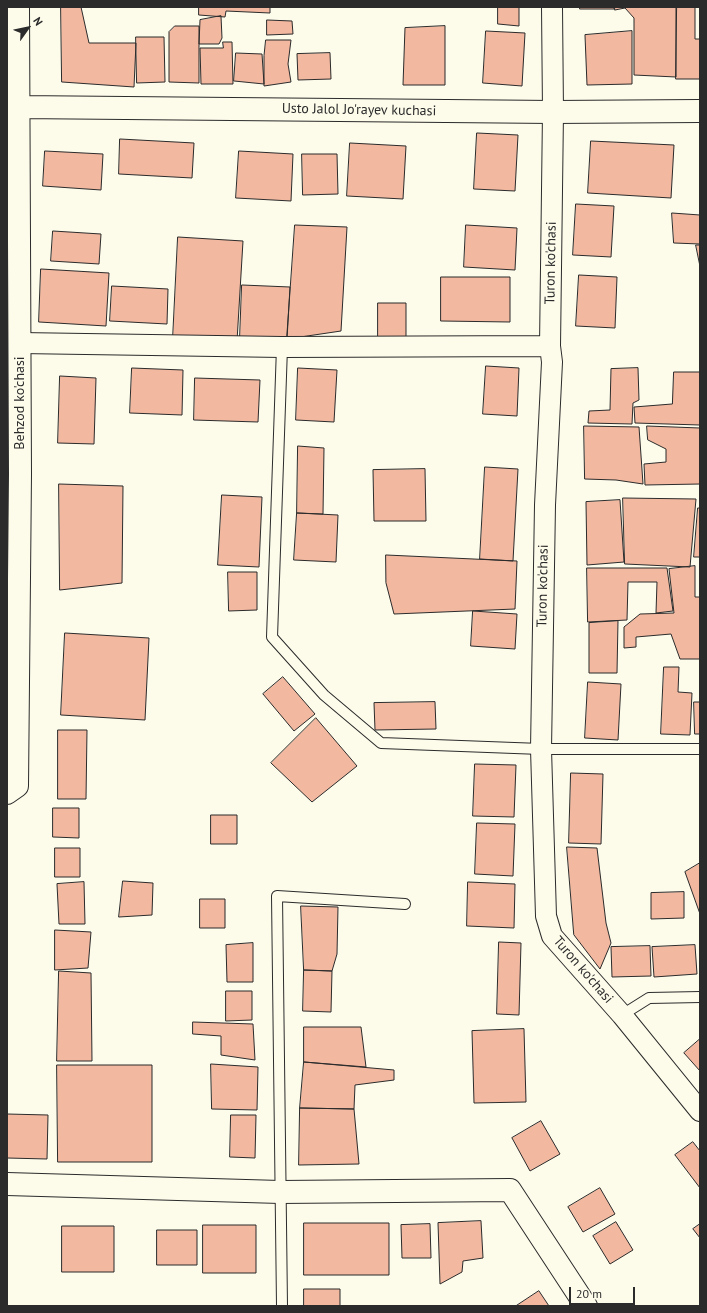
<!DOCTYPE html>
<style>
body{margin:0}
#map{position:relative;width:707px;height:1313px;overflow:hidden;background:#fdfbea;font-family:"PT Sans",sans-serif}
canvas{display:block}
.frame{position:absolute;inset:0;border:8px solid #2b2b2b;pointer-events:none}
.north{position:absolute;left:8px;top:8px;width:40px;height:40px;-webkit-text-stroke:3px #fdfbea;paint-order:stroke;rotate:57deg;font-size:11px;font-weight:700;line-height:16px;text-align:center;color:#2b2b2b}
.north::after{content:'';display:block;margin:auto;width:14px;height:18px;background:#2b2b2b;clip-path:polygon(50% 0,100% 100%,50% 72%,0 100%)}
.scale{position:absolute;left:569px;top:1287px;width:66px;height:18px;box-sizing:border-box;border:2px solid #2b2b2b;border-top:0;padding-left:5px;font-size:12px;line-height:14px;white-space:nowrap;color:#2b2b2b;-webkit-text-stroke:3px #fdfbea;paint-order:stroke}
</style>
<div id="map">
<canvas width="707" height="1313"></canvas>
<div class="frame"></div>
<div class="north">N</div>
<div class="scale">20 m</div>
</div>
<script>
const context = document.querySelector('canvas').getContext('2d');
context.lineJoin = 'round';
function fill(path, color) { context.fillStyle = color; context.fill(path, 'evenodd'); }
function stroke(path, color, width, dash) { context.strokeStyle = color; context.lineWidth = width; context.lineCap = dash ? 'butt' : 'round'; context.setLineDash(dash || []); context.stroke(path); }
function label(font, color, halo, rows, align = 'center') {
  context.font = font + ' "PT Sans",sans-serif'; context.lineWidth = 3; context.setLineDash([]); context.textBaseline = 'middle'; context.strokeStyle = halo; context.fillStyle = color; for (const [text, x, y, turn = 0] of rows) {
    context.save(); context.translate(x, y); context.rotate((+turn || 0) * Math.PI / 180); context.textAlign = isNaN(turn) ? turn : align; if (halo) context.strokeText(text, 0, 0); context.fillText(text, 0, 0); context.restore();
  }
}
const building = new Path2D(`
 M 61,7 L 81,7 L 89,43 L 136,43 L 134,87 L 62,82 Z
 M 199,7 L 270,7 L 270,13 L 226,11 L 225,17 L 199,15 Z
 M 498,7 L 519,7 L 519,26 L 498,24 Z
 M 580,7 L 614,7 L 614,9 L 580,9 Z
 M 615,7 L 676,7 L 676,77 L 634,75 L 634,18 L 625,8 L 615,10 Z
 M 677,7 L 695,7 L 695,39 L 700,39 L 700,79 L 676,79 Z
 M 221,16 L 222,38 L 219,44 L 199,44 L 200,20 Z
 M 267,20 L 292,21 L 293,34 L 267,35 Z
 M 175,26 L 199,26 L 199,83 L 169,82 L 169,32 Z
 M 445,26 L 445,85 L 403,85 L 405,28 Z
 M 486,31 L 525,33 L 522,86 L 483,83 Z
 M 632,31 L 632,84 L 587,85 L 585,35 Z
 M 136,37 L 164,37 L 165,82 L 137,83 Z
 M 266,40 L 291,40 L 288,64 L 291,82 L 264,86 L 264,56 Z
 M 223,42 L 232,42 L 233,84 L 201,84 L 200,48 L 223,48 Z
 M 236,53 L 262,54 L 264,84 L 234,81 Z
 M 330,53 L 331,79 L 298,80 L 297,54 Z
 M 477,133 L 518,135 L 515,191 L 474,189 Z
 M 120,139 L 194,143 L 192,178 L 119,174 Z
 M 591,141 L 674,145 L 671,198 L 588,193 Z
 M 350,143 L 406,146 L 403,199 L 347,196 Z
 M 45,151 L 103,154 L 101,190 L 43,186 Z
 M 239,151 L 293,154 L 291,201 L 236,198 Z
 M 302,154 L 337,154 L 338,194 L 303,195 Z
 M 576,204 L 614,206 L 611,257 L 573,255 Z
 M 672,213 L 700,215 L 700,244 L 674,243 Z
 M 295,225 L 347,227 L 341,331 L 287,339 Z
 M 466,225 L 517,228 L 515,270 L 464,267 Z
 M 53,231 L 101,234 L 99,264 L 51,261 Z
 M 178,237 L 243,241 L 237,341 L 173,338 Z
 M 696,245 L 700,245 L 700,266 Z
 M 41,269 L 109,273 L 106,326 L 39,322 Z
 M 579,275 L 617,277 L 615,328 L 576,326 Z
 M 441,277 L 510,277 L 510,322 L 441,321 Z
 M 242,285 L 290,287 L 287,339 L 240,337 Z
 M 112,286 L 168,289 L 167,324 L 110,321 Z
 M 378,303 L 406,303 L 406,342 L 378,342 Z
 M 486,366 L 519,368 L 517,416 L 483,414 Z
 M 132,368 L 183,370 L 182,415 L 130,413 Z
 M 298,368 L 337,370 L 334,422 L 296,420 Z
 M 638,368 L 639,400 L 633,403 L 632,424 L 588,423 L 589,411 L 610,410 L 611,369 Z
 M 674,372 L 700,372 L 700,425 L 635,423 L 634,407 L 672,404 Z
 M 60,376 L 96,378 L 94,444 L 58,443 Z
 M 195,378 L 260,380 L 258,422 L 194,420 Z
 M 584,426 L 639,427 L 643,484 L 616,480 L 585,479 Z
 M 647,426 L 700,428 L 700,484 L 645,485 L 644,464 L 666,462 L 666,449 L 648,440 Z
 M 298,446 L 324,448 L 323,514 L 297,513 Z
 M 485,467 L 518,469 L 513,561 L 480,559 Z
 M 425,469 L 426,521 L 374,521 L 373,470 Z
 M 59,484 L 123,486 L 122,583 L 60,590 Z
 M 222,495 L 262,497 L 259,567 L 218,565 Z
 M 623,498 L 696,499 L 690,567 L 625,564 Z
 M 620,500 L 624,562 L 587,565 L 586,502 Z
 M 698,508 L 700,508 L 700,557 L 694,557 Z
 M 297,513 L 338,515 L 336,562 L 294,560 Z
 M 386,555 L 517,561 L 515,609 L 394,614 L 386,583 Z
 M 695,566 L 695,597 L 700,597 L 700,659 L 680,659 L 671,634 L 636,637 L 636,647 L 624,648 L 624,627 L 640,614 L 674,613 L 669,569 Z
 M 587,568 L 667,568 L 673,611 L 656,613 L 657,582 L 628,582 L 627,620 L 588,622 Z
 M 228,572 L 257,572 L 257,610 L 229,611 Z
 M 473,611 L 517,614 L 515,649 L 471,646 Z
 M 618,621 L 617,673 L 589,673 L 589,623 Z
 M 65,633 L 149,638 L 145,720 L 61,715 Z
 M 664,667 L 679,667 L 678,692 L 692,693 L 690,735 L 661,734 Z
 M 283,677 L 315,714 L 294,731 L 263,694 Z
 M 588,682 L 621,684 L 618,740 L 585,738 Z
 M 435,702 L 436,729 L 375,730 L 374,703 Z
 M 694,702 L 700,702 L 700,734 L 695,734 Z
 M 316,718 L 357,766 L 312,802 L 271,763 Z
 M 58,730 L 87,730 L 86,799 L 58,799 Z
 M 475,764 L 516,765 L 514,817 L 473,816 Z
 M 571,773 L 603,774 L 601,844 L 569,843 Z
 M 53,808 L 79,808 L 79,838 L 53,837 Z
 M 211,815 L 237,815 L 237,844 L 211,844 Z
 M 477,823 L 515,824 L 513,876 L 475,874 Z
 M 567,847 L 597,848 L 606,923 L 611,943 L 600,969 L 574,935 Z
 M 55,848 L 80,848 L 80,877 L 55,877 Z
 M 700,863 L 700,914 L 685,872 Z
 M 123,881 L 153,883 L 152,915 L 119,917 Z
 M 84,882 L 85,924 L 59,924 L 57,884 Z
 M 468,882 L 515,884 L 514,928 L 467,926 Z
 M 684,892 L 684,918 L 651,919 L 651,893 Z
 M 200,899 L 225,899 L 225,928 L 200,928 Z
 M 301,906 L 338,907 L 337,954 L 332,971 L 304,970 Z
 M 55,930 L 91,932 L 88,968 L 55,970 Z
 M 499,942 L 521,943 L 519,1015 L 497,1014 Z
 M 253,943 L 253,982 L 227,982 L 226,945 Z
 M 695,945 L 697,974 L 654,977 L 652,947 Z
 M 650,946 L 651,976 L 612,977 L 611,947 Z
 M 304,970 L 332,971 L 331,1012 L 303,1011 Z
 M 59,971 L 91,973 L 92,1061 L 57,1061 Z
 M 226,991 L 252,991 L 252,1020 L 226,1021 Z
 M 193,1022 L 253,1024 L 255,1060 L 221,1055 L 221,1036 L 193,1034 Z
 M 304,1027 L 361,1027 L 366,1067 L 304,1062 Z
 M 524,1029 L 526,1102 L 474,1103 L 472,1031 Z
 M 700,1039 L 700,1071 L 684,1053 Z
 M 304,1062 L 394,1070 L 394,1080 L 355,1085 L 354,1109 L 300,1108 Z
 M 211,1064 L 258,1067 L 257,1110 L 212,1109 Z
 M 57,1065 L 152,1065 L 152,1162 L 58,1162 Z
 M 300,1108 L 354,1109 L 359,1164 L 299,1165 Z
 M 7,1114 L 48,1115 L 47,1159 L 7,1158 Z
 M 231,1115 L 256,1115 L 255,1158 L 230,1157 Z
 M 541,1121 L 560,1154 L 530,1171 L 512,1138 Z
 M 693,1142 L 700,1151 L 700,1188 L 675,1155 Z
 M 600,1188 L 615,1214 L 583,1232 L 568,1207 Z
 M 481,1221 L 483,1258 L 463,1261 L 462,1272 L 440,1284 L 438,1223 Z
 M 616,1222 L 633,1250 L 610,1264 L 593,1236 Z
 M 304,1223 L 389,1223 L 389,1275 L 304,1275 Z
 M 430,1224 L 431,1258 L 402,1258 L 401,1225 Z
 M 700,1224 L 700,1238 L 693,1229 Z
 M 203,1225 L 256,1225 L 256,1273 L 203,1273 Z
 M 62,1226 L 114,1226 L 114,1272 L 62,1272 Z
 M 157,1230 L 197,1230 L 197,1265 L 157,1265 Z
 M 304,1289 L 340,1289 L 340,1306 L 304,1306 Z
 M 539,1291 L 549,1306 L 516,1306 Z`);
const service = new Path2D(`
 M 282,347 L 272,637 L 324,695 L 381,743 L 541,749 L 700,749
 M 622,1015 L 649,998 L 700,997
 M 282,1306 L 277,896 L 405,904`);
const minor = new Path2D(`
 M 552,7 L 553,112 L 550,346 L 552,362 L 545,505 L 541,749 L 546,916 L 552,936 L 622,1015 L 700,1111
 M 20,343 L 282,347 L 550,346`);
const tertiary = new Path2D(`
 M 19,107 L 553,112 L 700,111
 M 7,793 L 17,786 L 20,474 L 18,7
 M 7,1184 L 280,1192 L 510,1190 L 586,1306`);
const streetNames = [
 ["Usto Jalol Jo'rayev kuchasi",359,110,1],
 ["Turon ko'chasi",551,263,-89],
 ["Behzod ko'chasi",20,403,-90],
 ["Turon ko'chasi",543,586,-89],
 ["Turon ko'chasi",583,970,49]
];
fill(building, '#f2b8a0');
stroke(building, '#2b2b2b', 1);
stroke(service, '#2b2b2b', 12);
stroke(minor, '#2b2b2b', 22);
stroke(tertiary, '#2b2b2b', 24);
stroke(service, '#fdfbea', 10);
stroke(minor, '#fdfbea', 20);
stroke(tertiary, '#fdfbea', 22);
label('14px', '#2b2b2b', '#fdfbea', streetNames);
</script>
